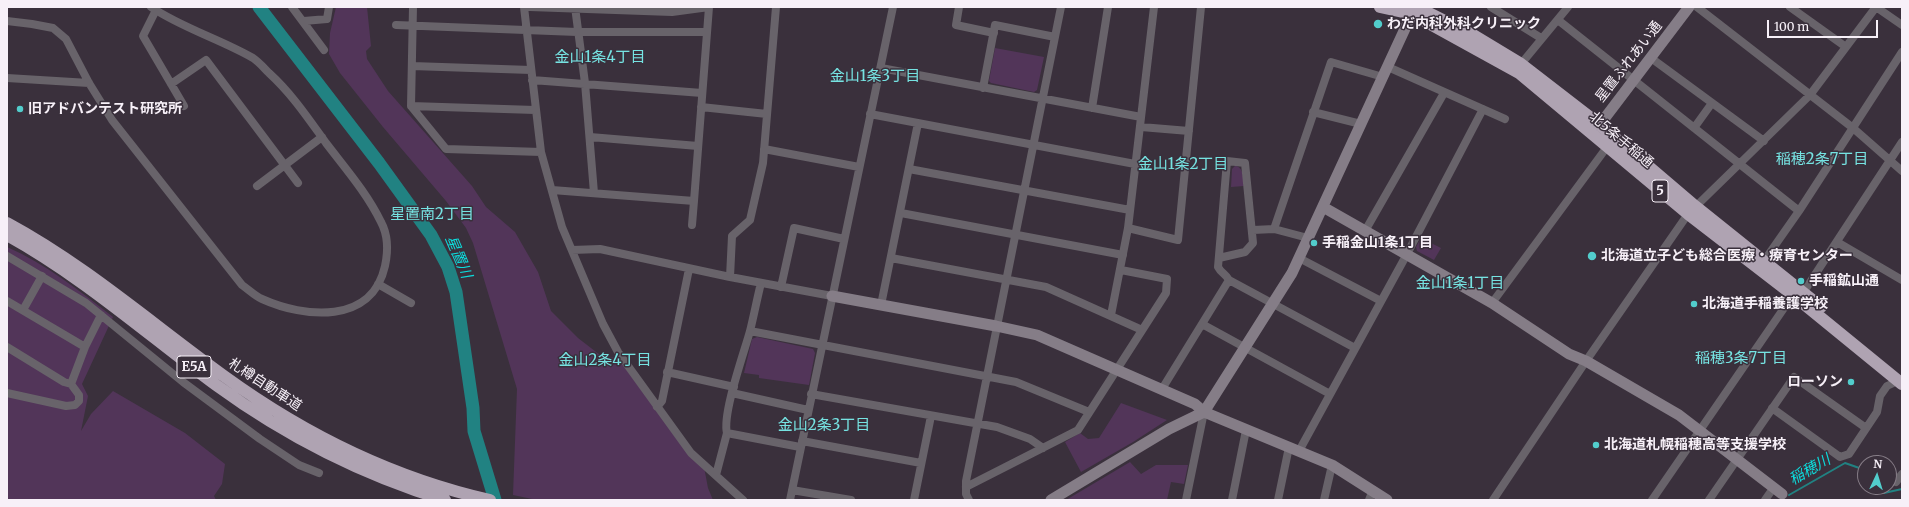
<!DOCTYPE html>
<meta charset="utf-8">
<style>
body{margin:0}
#map{position:relative;width:1909px;height:507px;overflow:hidden;background:#3a303c;font-family:Merriweather,serif}
canvas{display:block}
.frame{position:absolute;inset:0;border:8px solid #f7f0f8;pointer-events:none}
.north{position:absolute;left:1857px;top:455px;width:40px;height:40px;box-sizing:border-box;background:#3a303c;border:1px solid #867d87;border-radius:50%;rotate:4deg;font-size:11px;font-weight:700;line-height:16px;text-align:center;color:#f7f0f8}
.north::after{content:'';display:block;margin:auto;width:14px;height:18px;background:#52cdcc;clip-path:polygon(50% 0,100% 100%,50% 72%,0 100%)}
.scale{position:absolute;left:1767px;top:20px;width:111px;height:18px;box-sizing:border-box;border:2px solid #f7f0f8;border-top:0;padding-left:5px;font-size:12px;line-height:14px;white-space:nowrap;color:#f7f0f8;-webkit-text-stroke:3px #3a303c;paint-order:stroke}
</style>
<div id="map">
<canvas width="1909" height="507"></canvas>
<div class="frame"></div>
<div class="north">N</div>
<div class="scale">100 m</div>
</div>
<script>
const context = document.querySelector('canvas').getContext('2d');
context.lineJoin = 'round';
function fill(path, color) { context.fillStyle = color; context.fill(path, 'evenodd'); }
function stroke(path, color, width, dash) { context.strokeStyle = color; context.lineWidth = width; context.lineCap = dash ? 'butt' : 'round'; context.setLineDash(dash || []); context.stroke(path); }
function label(font, color, halo, rows, align = 'center') {
  context.font = font + ' Merriweather,"Noto Sans JP",serif'; context.lineWidth = 3; context.setLineDash([]); context.textBaseline = 'middle'; context.strokeStyle = halo; context.fillStyle = color; for (const [text, x, y, turn = 0] of rows) {
    context.save(); context.translate(x, y); context.rotate((+turn || 0) * Math.PI / 180); context.textAlign = isNaN(turn) ? turn : align; if (halo) context.strokeText(text, 0, 0); context.fillText(text, 0, 0); context.restore();
  }
}
const green = new Path2D(`
 M 336,7 L 367,7 L 371,46 L 366,51 L 367,59 L 388,91 L 472,186 L 486,207 L 515,232 L 538,272 L 551,311 L 578,338 L 604,358 L 619,357 L 704,467 L 708,488 L 713,500 L 537,500 L 513,495 L 517,389 L 473,243 L 466,228 L 446,201 L 383,127 L 340,73 L 329,54 L 330,33 Z
 M 995,48 L 1044,57 L 1037,90 L 1034,92 L 991,83 L 989,81 Z
 M 1235,166 C 1244,167 1243,178 1244,186 L 1231,187 L 1232,169 Z
 M 1421,238 L 1441,248 L 1434,260 L 1417,251 L 1416,247 Z
 M 7,247 C 46,264 80,291 113,317 L 82,384 L 88,396 L 81,431 L 91,414 L 113,391 L 185,433 L 225,464 L 222,484 L 214,496 L 216,500 L 7,500 Z
 M 757,337 L 813,349 L 815,353 L 809,385 L 759,378 L 759,375 L 744,373 L 752,339 Z
 M 1121,403 L 1167,420 L 1133,442 L 1081,472 L 1065,442 L 1080,433 L 1088,439 L 1099,438 Z
 M 1130,462 L 1141,474 L 1156,465 L 1188,465 L 1184,484 L 1171,482 L 1167,500 L 1066,500 Z`);
const stream = new Path2D(`
 M 1877,487 L 1884,493 L 1902,489
 M 1789,495 L 1845,463 L 1865,470`);
const river = new Path2D(`
 M 259,7 L 379,163 L 431,235 L 448,267 L 456,292 L 473,408 L 474,431 L 495,500`);
const street = new Path2D(`
 M 292,7 L 324,50
 M 413,7 L 411,106 L 446,149 L 541,152
 M 524,7 L 541,152 L 562,227 L 603,324 L 618,352 L 691,453 L 743,500
 M 530,7 L 672,12 L 709,7
 M 575,7 L 585,83 L 594,193
 M 959,7 L 956,25 L 994,33
 M 1491,7 L 1541,38
 M 1697,7 L 1853,128 L 1902,171
 M 1790,7 L 1846,47
 M 1876,7 L 1902,25
 M 156,10 L 143,36 L 184,106
 M 1558,20 L 1799,211
 M 7,21 L 32,24 L 53,28 L 66,39 L 89,83 L 112,120 L 242,285 C 248,289 255,296 262,299 C 304,318 372,325 385,266 C 388,252 388,235 381,222 C 367,193 345,168 326,143 C 308,118 292,94 269,73 C 264,68 259,62 253,58 C 220,39 182,28 151,7
 M 304,21 L 327,19 L 329,7
 M 396,25 L 577,32 L 707,32
 M 1651,58 L 1764,141
 M 1521,64 L 1568,7
 M 412,66 L 531,70
 M 1388,67 L 1505,119
 M 881,68 L 1141,117
 M 7,78 L 89,83
 M 532,80 L 702,93
 M 171,84 L 206,60 L 298,183
 M 983,88 L 995,25 L 1055,37
 M 411,106 L 535,110
 M 701,107 L 767,114
 M 1092,108 L 1108,7
 M 1313,112 L 1361,124
 M 870,114 L 1135,164
 M 1141,127 L 1189,131
 M 1694,128 L 1712,103
 M 590,137 L 698,146
 M 764,149 L 859,167
 M 909,169 L 1130,210
 M 257,186 L 322,137
 M 552,190 L 694,201 L 709,7
 M 901,213 L 1123,255
 M 692,225 L 694,201
 M 1128,228 L 1178,240 L 1201,7
 M 1274,229 L 1331,62 L 1383,77
 M 1253,230 L 1274,229 L 1308,238
 M 1365,231 L 1444,93
 M 1837,242 L 1902,280
 M 572,250 L 600,249 L 730,277 L 832,296
 M 7,256 L 86,303 L 183,382 L 260,439 L 299,465 L 319,473
 M 891,258 L 1046,287 L 1142,330
 M 1219,258 L 1245,252 L 1253,243 L 1245,163 L 1227,161 L 1218,267 C 1221,273 1226,274 1229,280 L 1355,348
 M 1299,258 L 1381,301
 M 1764,261 L 1799,211 L 1902,52
 M 730,277 L 732,236 L 750,220 L 763,163 L 776,7
 M 378,284 L 411,303
 M 781,287 L 794,228 L 844,239
 M 1803,293 L 1902,142
 M 7,301 L 85,347
 M 1492,303 L 1607,147
 M 881,305 L 918,123
 M 23,310 L 42,276
 M 1111,315 L 1128,228 L 1154,7
 M 1202,324 L 1330,394
 M 750,331 L 1016,382 L 1089,412
 M 7,347 L 64,382 L 71,384 L 79,395 L 79,401 L 75,405 L 66,406 L 7,393
 M 667,372 L 734,387
 M 71,384 L 85,347 L 101,315
 M 1162,389 L 1229,280
 M 732,393 L 808,410
 M 811,394 L 997,427 L 1030,439 L 1043,448
 M 657,407 L 662,401 L 689,269
 M 1772,408 L 1840,457 L 1849,454 L 1877,412 L 1880,396 L 1887,386 L 1902,379
 M 727,433 L 800,447
 M 802,441 L 921,463
 M 1299,451 L 1407,254 L 1483,109
 M 716,475 L 727,433 C 722,414 744,353 750,331 C 754,315 757,299 761,283
 M 1896,482 L 1902,474
 M 966,487 L 1078,430 L 1166,293 L 1167,279 L 1121,270
 M 792,490 L 851,500
 M 790,500 L 893,7
 M 914,500 L 931,416
 M 969,500 L 966,494 L 966,481 L 1061,7
 M 1186,500 L 1204,412
 M 1232,500 L 1246,430
 M 1278,500 L 1289,447
 M 1324,500 L 1332,465
 M 1369,500 L 1373,490
 M 1493,500 L 1586,361 L 1688,214 L 1810,95 L 1876,7
 M 1652,500 L 1793,295
 M 1709,500 L 1794,377 L 1866,428
 M 1765,500 L 1774,487`);
const secondary = new Path2D(`
 M 1595,131 L 1689,7
 M 1323,207 L 1492,303 L 1569,354 L 1586,361 L 1679,415 L 1782,494
 M 832,296 L 996,326 L 1037,335 L 1195,404 L 1204,412 L 1332,465 L 1387,500
 M 1051,500 L 1169,429 L 1204,412 L 1292,273 L 1415,7`);
const highway = new Path2D(`
 M 1380,7 L 1412,14 L 1519,73 L 1688,214 L 1793,295 L 1902,384
 M 1417,7 L 1473,35 L 1521,64 L 1600,125 L 1695,206 L 1821,307
 M 7,223 C 85,265 152,324 224,376 C 304,434 393,478 490,500
 M 7,235 C 83,277 147,334 216,385 C 286,436 363,475 445,500`);
const markers = [
 [1378,24,5,"#52cdcc"],
 [20,109,4,"#52cdcc"],
 [1314,243,4,"#52cdcc"],
 [1592,256,5,"#52cdcc"],
 [1801,281,4,"#52cdcc"],
 [1694,304,4,"#52cdcc"],
 [1851,382,4,"#52cdcc"],
 [1596,445,4,"#52cdcc"]
];
const shields = [
 [1660,191,16],
 [194,367,34]
];
const shieldNames = [
 ["5",1660,191],
 ["E5A",194,367]
];
const poiNames = [
 ["わだ内科外科クリニック",1387,24],
 ["旧アドバンテスト研究所",28,109],
 ["手稲金山1条1丁目",1322,243],
 ["北海道立子ども総合医療・療育センター",1601,256],
 ["手稲鉱山通",1809,281],
 ["北海道手稲養護学校",1702,304],
 ["ローソン",1843,382,"right"],
 ["北海道札幌稲穂高等支援学校",1604,445]
];
const streetNames = [
 ["星置ふれあい通",1629,62,-52],
 ["北5条手稲通",1621,140,40],
 ["札樽自動車道",265,385,33]
];
const neighbourhoodNames = [
 ["金山1条4丁目",600,58],
 ["金山1条3丁目",875,77],
 ["稲穂2条7丁目",1822,160],
 ["金山1条2丁目",1183,165],
 ["星置南2丁目",432,215],
 ["金山1条1丁目",1460,284],
 ["稲穂3条7丁目",1741,359],
 ["金山2条4丁目",605,361],
 ["金山2条3丁目",824,426]
];
const waterNames = [
 ["星置川",458,257,67],
 ["稲穂川",1810,470,-30]
];
fill(green, '#523559');
stroke(stream, '#218282', 2);
stroke(river, '#218282', 13);
stroke(street, '#68636a', 8);
stroke(secondary, '#857d87', 11);
stroke(highway, '#afa3b2', 12);
for (const [x, y, r, color] of markers) { const dot = new Path2D(); dot.arc(x, y, r, 0, 2 * Math.PI); context.fillStyle = color; context.fill(dot); stroke(dot, '#3a303c', 1.5); }
for (const [x, y, w] of shields) { const box = new Path2D(); box.roundRect(x - w / 2, y - 11, w, 22, 3); context.fillStyle = '#3a303c'; context.fill(box); stroke(box, '#f7f0f8', 1); }
label('bold 13px', '#f7f0f8', null, shieldNames);
label('bold 14px', '#f7f0f8', '#3a303c', poiNames, 'left');
label('14px', '#f7f0f8', '#3a303c', streetNames);
label('15px', '#76e3e2', '#3a303c', neighbourhoodNames);
label('italic 15px', '#0ddbdb', '#3a303c', waterNames);
</script>
